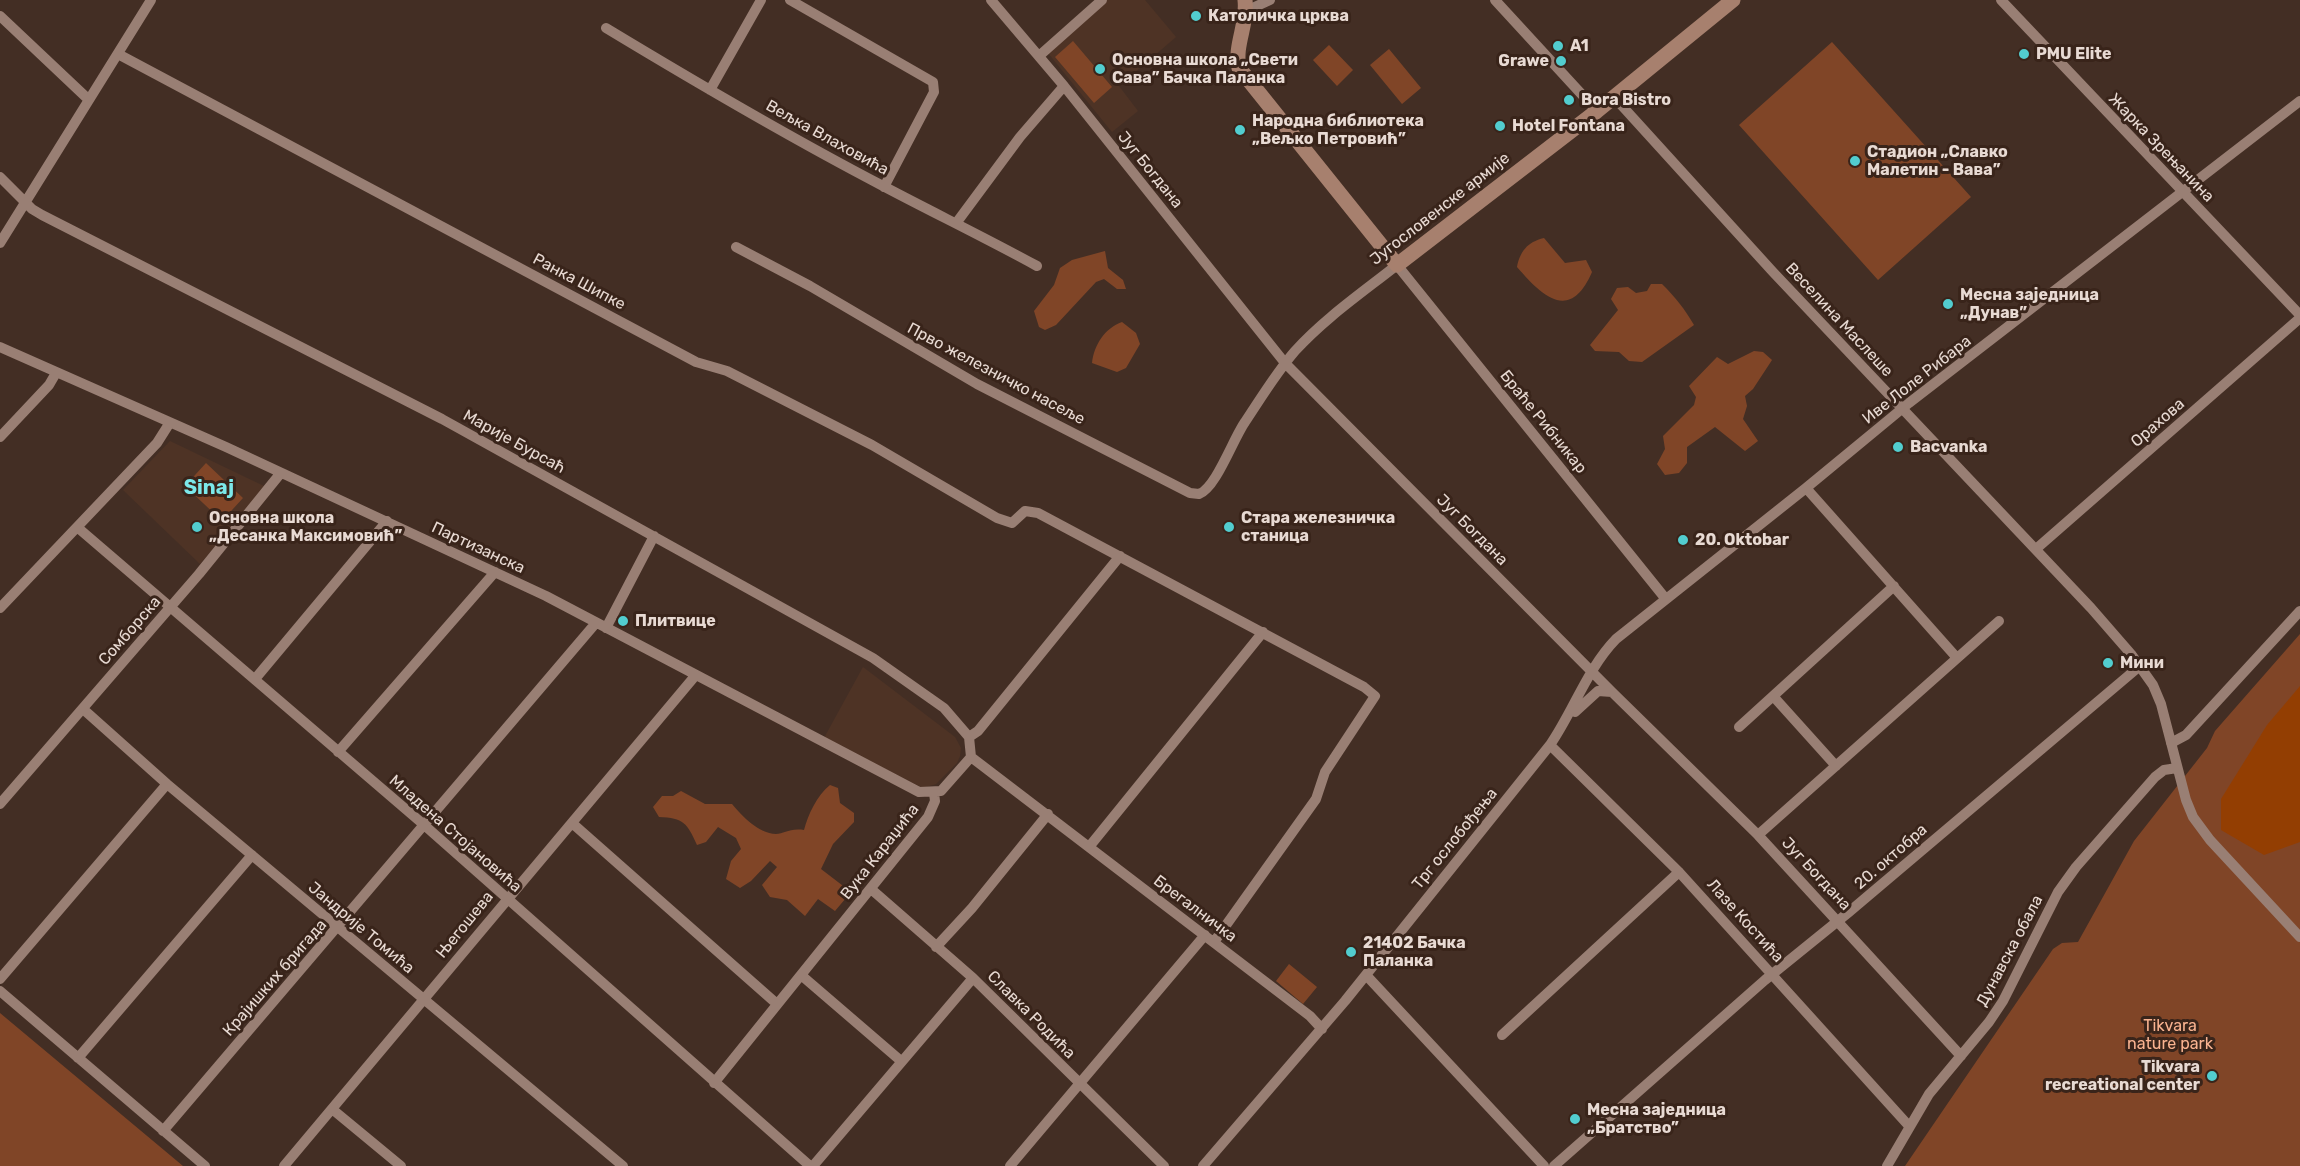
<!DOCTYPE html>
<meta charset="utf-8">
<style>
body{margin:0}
canvas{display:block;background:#432e24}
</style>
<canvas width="2300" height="1166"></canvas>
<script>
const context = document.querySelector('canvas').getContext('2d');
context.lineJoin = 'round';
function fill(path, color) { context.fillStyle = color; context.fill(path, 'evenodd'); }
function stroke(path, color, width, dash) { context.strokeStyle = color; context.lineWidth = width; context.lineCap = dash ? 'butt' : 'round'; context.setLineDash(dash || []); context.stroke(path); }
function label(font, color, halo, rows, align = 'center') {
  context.font = font + ' Rubik,sans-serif'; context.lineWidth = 6; context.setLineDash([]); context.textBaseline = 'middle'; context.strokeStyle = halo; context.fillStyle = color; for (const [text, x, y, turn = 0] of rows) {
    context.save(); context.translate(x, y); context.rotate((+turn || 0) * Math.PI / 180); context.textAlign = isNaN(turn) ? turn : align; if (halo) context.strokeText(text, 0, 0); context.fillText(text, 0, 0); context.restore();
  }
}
const built = new Path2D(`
 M 1107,0 L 1145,0 L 1176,37 L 1119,86 L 1138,111 L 1112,132 L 1048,53 Z
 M 170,441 L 266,487 L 200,564 L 123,490 Z
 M 863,667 L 955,737 L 961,748 L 960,756 L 957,763 L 936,784 L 923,788 L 824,738 Z`);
const green = new Path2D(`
 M 1073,41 L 1112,87 L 1094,103 L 1055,57 Z
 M 1832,42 L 1971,197 L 1878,280 L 1739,125 Z
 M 1329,45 L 1353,70 L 1337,86 L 1313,60 Z
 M 1389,49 L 1421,88 L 1402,104 L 1370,65 Z
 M 1544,238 L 1565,263 L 1586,260 L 1592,272 C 1570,323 1542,296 1517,267 C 1520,252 1527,242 1544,238 Z
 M 1105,251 L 1108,268 L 1123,280 L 1126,289 L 1117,289 L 1104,279 L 1096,282 L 1056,325 L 1045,330 L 1039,327 L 1034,311 L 1054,285 L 1060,268 L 1072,260 Z
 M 1651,284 L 1662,284 C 1676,298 1684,308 1694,325 L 1642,362 L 1629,361 L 1619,352 L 1595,351 L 1590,345 L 1618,310 L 1611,299 L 1617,288 L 1628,287 L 1636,293 L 1647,291 Z
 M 1122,322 L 1136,333 L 1140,344 L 1126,368 L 1117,372 L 1092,363 C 1094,345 1105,328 1122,322 Z
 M 1754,351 L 1763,352 L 1772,360 L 1753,389 L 1745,396 L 1747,406 L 1743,419 L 1758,441 L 1745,451 L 1715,427 L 1687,447 L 1687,463 L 1679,473 L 1665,475 L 1657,464 L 1665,449 L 1663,436 L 1694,405 L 1696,397 L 1689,386 L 1717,357 L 1728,364 Z
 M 206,463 L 243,498 L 222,521 L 185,486 Z
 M 2300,634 L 2300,1166 L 1905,1166 L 2053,949 L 2062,943 L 2078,942 L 2134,841 L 2207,748 L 2215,731 Z
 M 830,785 L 838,788 L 840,803 L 854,813 L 854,822 L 833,844 L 821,869 L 851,892 L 835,911 L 818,899 L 805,916 L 787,900 L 770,897 L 762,885 L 777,867 L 770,861 L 751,881 L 740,888 L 726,879 L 731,861 L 741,849 L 736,838 L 718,827 L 706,842 L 697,845 C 687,823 684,818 659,817 L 653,807 L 662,796 L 673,796 L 681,791 L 705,804 L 732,804 C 743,817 758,833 776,834 C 784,834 789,828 804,830 C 808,815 817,795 830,785 Z
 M 1289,964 L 1317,987 L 1303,1004 L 1276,981 Z
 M 0,1013 L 183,1166 L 0,1166 Z`);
const water = new Path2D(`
 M 2300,686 L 2300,842 L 2264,855 L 2221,830 L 2221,799 L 2267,725 Z`);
const street = new Path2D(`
 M 790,0 L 933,82 L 934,92 L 884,187
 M 991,0 L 1064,86 L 1285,363 L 1612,692 L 1758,835 L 1961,1056
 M 1495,0 L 1597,111
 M 2001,0 L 2300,315
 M 1246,11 L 1270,0
 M 0,16 L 88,99
 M 606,28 C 697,83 789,137 883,186 C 934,213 986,238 1037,266
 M 118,54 L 696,362 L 727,371 L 872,445 L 997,518 L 1012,523 L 1025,511 L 1038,513 L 1364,687 L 1375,696 L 1325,772 L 1316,799 L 1214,942
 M 1039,56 L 1102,0
 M 710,90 L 761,0
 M 1614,97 L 1773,272 L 2091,608 L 2131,654 L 2153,685 L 2161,704 L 2186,800 L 2193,817 L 2210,840 L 2300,937
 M 0,177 L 32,209 L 42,215 L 442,419 L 873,658 L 944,708 L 969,737 L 971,757 L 941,791 L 919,792 L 546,596 L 226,447 L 0,347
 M 957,222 L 1020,137 L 1064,86
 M 0,243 L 151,0
 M 736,247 L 810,286 L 977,384 L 1190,493 L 1199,494 C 1216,488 1233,439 1245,422 C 1261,398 1276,373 1295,351 C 1325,318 1363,292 1397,265 L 1665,598
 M 0,437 L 49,385 L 56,373
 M 1806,488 L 1957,658
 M 77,527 L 423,824 L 810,1166
 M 2036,549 L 2300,318
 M 0,608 L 157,443 L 169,424
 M 606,628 L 654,536
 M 255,679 L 387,521
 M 1773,696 L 1836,766
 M 83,709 L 167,784 L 623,1166
 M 1575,712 L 1598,691 L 1612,692
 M 1739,727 L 1894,586
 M 969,737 L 978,731 L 1120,556
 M 2171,743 L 2186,735 L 2300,611
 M 1550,745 L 1679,872 L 1909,1126
 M 338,752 L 495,572
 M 971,757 L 1310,1016 L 1322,1029
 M 0,804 L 199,574 L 280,474
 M 572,823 L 777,1004
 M 1758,835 L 1999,621
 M 1089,847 L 1263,632
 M 871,889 L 973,978 L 1164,1166
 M 936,947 L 972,908 L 1048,814
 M 801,975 L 901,1061
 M 1366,975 L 1544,1166
 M 0,979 L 167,784
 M 0,991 L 205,1166
 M 1502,1035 L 1679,872
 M 78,1058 L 252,855
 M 714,1083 L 928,817 L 935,801 L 934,793
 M 332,1109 L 401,1166
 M 163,1131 L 595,624
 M 284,1166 L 695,676
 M 813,1166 L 973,978
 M 1010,1166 L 1205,935
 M 1203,1166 L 1345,1001 L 1550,745 C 1574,710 1587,669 1616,639 L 1806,488 L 1909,403 L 2300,101
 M 1554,1166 L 1765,980 L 1849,912 L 2141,665
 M 1887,1166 L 1929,1094 L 1989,1022 L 2003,1001 L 2058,892 L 2076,867 L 2155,777 L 2164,770 L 2177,768`);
const secondary = new Path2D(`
 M 1245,0 C 1248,24 1234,45 1239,68 L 1397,265 L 1597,111 L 1733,0`);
const markers = [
 [1196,16,6,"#52cdcf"],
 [1558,46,6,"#52cdcf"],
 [2024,54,6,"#52cdcf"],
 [1561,61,6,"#52cdcf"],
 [1100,69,6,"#52cdcf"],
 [1569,100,6,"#52cdcf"],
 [1500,126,6,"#52cdcf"],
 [1240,130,6,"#52cdcf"],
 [1855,161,6,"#52cdcf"],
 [1948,304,6,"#52cdcf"],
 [1898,447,6,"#52cdcf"],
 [197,527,6,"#52cdcf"],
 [1229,527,6,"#52cdcf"],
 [1683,540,6,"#52cdcf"],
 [623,621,6,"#52cdcf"],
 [2108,663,6,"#52cdcf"],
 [1351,952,6,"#52cdcf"],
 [2212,1076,6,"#52cdcf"],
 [1575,1119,6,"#52cdcf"]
];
const poiNames = [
 ["Католичка црква",1208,16],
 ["A1",1570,46],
 ["PMU Elite",2036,54],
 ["Основна школа „Свети",1112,60],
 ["Сава” Бачка Паланка",1112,78],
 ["Grawe",1549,61,"right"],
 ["Bora Bistro",1581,100],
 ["Народна библиотека",1252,121],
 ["„Вељко Петровић”",1252,139],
 ["Hotel Fontana",1512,126],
 ["Стадион „Славко",1867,152],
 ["Малетин - Вава”",1867,170],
 ["Месна заједница",1960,295],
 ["„Дунав”",1960,313],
 ["Bacvanka",1910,447],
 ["Основна школа",209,518],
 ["„Десанка Максимовић”",209,536],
 ["Стара железничка",1241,518],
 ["станица",1241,536],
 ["20. Oktobar",1695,540],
 ["Плитвице",635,621],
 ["Мини",2120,663],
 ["21402 Бачка",1363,943],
 ["Паланка",1363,961],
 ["Tikvara",2200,1067,"right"],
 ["recreational center",2200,1085,"right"],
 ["Месна заједница",1587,1110],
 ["„Братство”",1587,1128]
];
const streetNames = [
 ["Вељка Влаховића",827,138,29],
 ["Жарка Зрењанина",2161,148,46],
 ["Југ Богдана",1150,170,51],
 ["Југословенске армије",1440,209,-38],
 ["Ранка Шипке",579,282,28],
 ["Веселина Маслеше",1839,320,47],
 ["Прво железничко насеље",996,374,28],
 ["Иве Лоле Рибара",1917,380,-38],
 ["Браће Рибникар",1543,422,51],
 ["Орахова",2158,423,-41],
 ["Марије Бурсаћ",514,442,29],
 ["Југ Богдана",1472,530,45],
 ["Партизанска",478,548,25],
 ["Сомборска",130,631,-49],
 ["Младена Стојановића",455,834,41],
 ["Трг ослобођења",1455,839,-51],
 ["Вука Караџића",880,852,-52],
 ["20. октобра",1891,857,-41],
 ["Југ Богдана",1816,874,47],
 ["Брегалничка",1195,909,37],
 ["Лазе Костића",1745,921,48],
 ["Његошева",465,925,-51],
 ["Јандрије Томића",361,928,40],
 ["Дунавска обала",2010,951,-62],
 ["Крајишких бригада",275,978,-49],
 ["Славка Родића",1031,1015,45]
];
const parkNames = [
 ["Tikvara",2170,1026],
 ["nature park",2170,1044]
];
const quarterNames = [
 ["Sinaj",209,488]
];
fill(built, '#4e3325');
fill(green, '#804527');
fill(water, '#933e02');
stroke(street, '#997f74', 10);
stroke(secondary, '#a7806e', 15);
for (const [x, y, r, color] of markers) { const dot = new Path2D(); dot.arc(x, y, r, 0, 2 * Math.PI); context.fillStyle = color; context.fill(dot); stroke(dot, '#39241a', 2); }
label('bold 16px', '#e8dad3', '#39241a', poiNames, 'left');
label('16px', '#e8dad3', '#39241a', streetNames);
label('16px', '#fab390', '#39241a', parkNames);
label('bold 20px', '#7ce8ea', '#39241a', quarterNames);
</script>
